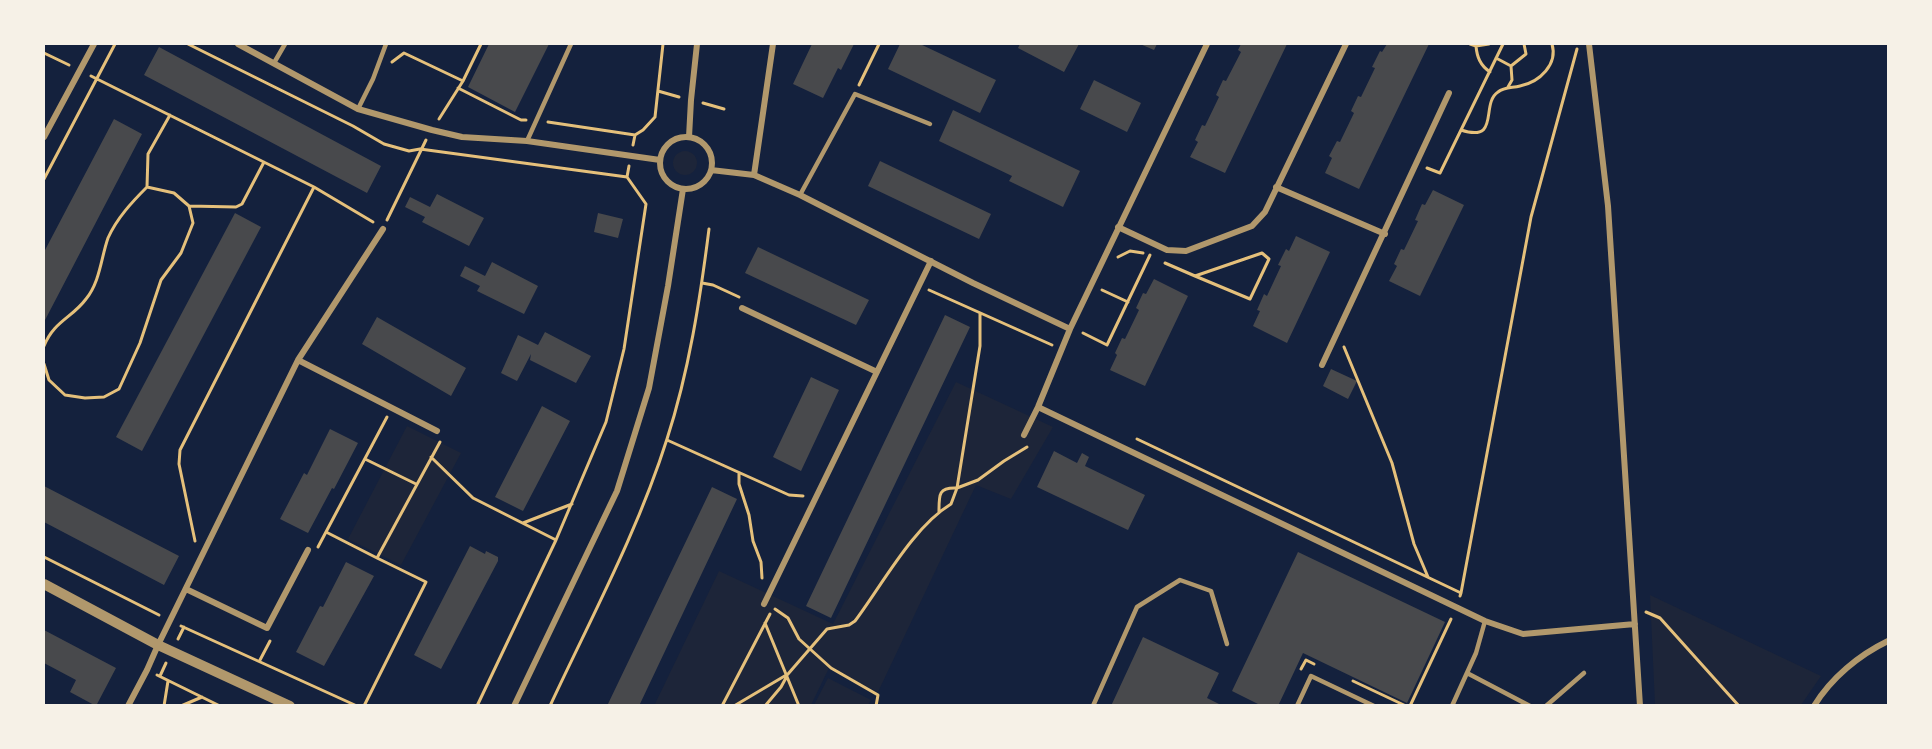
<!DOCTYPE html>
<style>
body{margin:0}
#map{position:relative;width:1932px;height:749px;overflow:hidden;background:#14213d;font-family:"PT Serif",serif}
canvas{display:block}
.frame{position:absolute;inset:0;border:45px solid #f6f1e7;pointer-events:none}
</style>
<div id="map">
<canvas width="1932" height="749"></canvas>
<div class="frame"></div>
</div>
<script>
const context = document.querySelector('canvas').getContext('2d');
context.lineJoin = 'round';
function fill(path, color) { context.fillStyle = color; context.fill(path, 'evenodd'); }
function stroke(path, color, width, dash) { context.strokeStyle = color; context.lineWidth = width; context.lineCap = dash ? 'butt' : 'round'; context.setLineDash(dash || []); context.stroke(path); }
const green = new Path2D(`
 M673 163a12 12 0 1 1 24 0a12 12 0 1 1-24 0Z
 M 956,382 L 1053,427 L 1011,499 L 976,485 L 878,692 L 829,668 L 811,705 L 654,706 L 719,571 L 833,624 Z
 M 407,426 L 461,453 L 401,565 L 348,539 Z
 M 1650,595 L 1821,676 L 1801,705 L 1655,705 Z
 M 828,678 L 871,700 L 868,705 L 814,705 Z`);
const building = new Path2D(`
 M 489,44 L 549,44 L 515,112 L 468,87 Z
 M 812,44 L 854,44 L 841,70 L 838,68 L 823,98 L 793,84 Z
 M 900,44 L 920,44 L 996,80 L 980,113 L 888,69 Z
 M 1020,44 L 1079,44 L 1064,72 L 1018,48 Z
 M 1140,44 L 1157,44 L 1154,50 Z
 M 1241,44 L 1287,44 L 1225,173 L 1190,157 L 1198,142 L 1195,140 L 1202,125 L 1205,126 L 1219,97 L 1216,95 L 1223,80 L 1226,81 L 1241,52 L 1238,50 Z
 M 1387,44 L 1429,44 L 1359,189 L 1325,173 L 1332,158 L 1329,156 L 1337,141 L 1340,142 L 1354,113 L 1351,111 L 1358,96 L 1361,97 L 1375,68 L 1372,67 L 1380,51 L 1382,52 Z
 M 159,47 L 381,166 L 367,193 L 144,75 Z
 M 1094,80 L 1141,103 L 1127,132 L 1080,109 Z
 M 953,110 L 1080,171 L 1063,207 L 1009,181 L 1012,176 L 939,141 Z
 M 114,119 L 142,134 L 44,322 L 44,252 Z
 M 880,161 L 991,214 L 979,239 L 868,186 Z
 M 1433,190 L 1464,205 L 1420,296 L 1389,281 L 1397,266 L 1394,264 L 1401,249 L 1404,250 L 1418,221 L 1415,220 L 1422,204 L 1425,205 Z
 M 437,194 L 484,218 L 469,246 L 422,222 L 425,217 L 405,207 L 410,197 L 430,207 Z
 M 235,213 L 261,227 L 142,451 L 116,437 Z
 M 598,213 L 623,219 L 618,238 L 594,232 Z
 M 1296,236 L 1330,252 L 1287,343 L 1253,326 L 1260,311 L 1257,310 L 1264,294 L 1267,296 L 1281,266 L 1278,265 L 1286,249 L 1289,251 Z
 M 758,247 L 869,300 L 856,325 L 745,273 Z
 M 492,262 L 538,286 L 524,314 L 477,291 L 480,286 L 460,276 L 465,266 L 485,276 Z
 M 1154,279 L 1188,296 L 1145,386 L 1110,370 L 1117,355 L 1115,353 L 1122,338 L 1125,339 L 1139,310 L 1136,308 L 1143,293 L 1146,294 Z
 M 945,315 L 970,327 L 831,618 L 806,606 Z
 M 377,317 L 466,368 L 451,396 L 362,344 Z
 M 545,332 L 591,356 L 576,383 L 530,360 L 531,354 L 517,381 L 501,373 L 518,335 L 538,345 Z
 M 1331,369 L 1357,381 L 1348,399 L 1323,386 Z
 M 811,377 L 839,390 L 801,471 L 773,457 Z
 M 542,406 L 570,421 L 523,511 L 495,497 Z
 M 330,429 L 358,443 L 334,489 L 332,488 L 308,533 L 280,519 L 304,473 L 307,475 Z
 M 1054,451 L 1077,463 L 1082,453 L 1089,457 L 1085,466 L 1145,495 L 1128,530 L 1037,487 Z
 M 44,486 L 179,556 L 164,585 L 44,522 Z
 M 712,487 L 737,499 L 639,706 L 607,706 Z
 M 470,546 L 485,554 L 486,551 L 498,557 L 498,561 L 441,669 L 414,655 Z
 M 1298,552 L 1445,622 L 1407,703 L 1303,653 L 1278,706 L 1262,706 L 1232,691 Z
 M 346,562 L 374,576 L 324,666 L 296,652 L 320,606 L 323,607 Z
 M 44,630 L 116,668 L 96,706 L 70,692 L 76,680 L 44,663 Z
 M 1143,637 L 1219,673 L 1207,698 L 1223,706 L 1111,706 Z`);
const path = new Path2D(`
 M 188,44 L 353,126 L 384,144 L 409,151 L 420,149 L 627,177
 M 1470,44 L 1476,46 L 1489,44
 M 1476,46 C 1477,57 1480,65 1490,72
 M 44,53 L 69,65
 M 1496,58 L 1511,66 L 1512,80 L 1508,87
 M 392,62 L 404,53 L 463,81
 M 1511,66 L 1526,54 L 1524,44
 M 91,76 L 314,187 L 373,222
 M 859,85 L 879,44
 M 458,88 L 521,120 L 526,120
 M 658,91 L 679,97
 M 703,103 L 724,109
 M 439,119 L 463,81 L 481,44
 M 548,122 L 635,135
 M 1461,130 C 1501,143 1480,104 1498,92 C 1504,87 1512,88 1520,86 C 1540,82 1558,64 1552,44
 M 633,145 L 635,135 L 643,130 L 655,117 L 663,44
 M 1427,168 L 1440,173 L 1503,44
 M 44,179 L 115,44
 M 147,187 L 148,154 L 170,115
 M 189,206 L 236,207 L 242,204 L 264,162
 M 387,220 L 426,140
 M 1118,257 L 1130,251 L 1143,253
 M 1165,263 L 1195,276 L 1262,253 L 1269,259 L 1250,299 L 1195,276
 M 702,283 L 713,285 L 739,297
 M 929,290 L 1052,345
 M 1102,290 L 1128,302
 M 1083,333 L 1107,345 L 1150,255
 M 44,346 C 54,321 72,318 86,299 C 100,282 101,258 108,238 C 117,218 132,202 147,187 L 174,193 L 189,206 L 193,223 L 181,253 L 161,280 L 140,343 L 119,389 L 104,397 L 85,398 L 65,395 L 49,380 L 44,364
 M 1344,347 L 1392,463 L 1414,544 L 1428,577
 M 1137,439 L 1461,593 L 1460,596
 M 667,440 L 789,495 L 803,496
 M 431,457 L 473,498 L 556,540
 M 365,459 L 416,484
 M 739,473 L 739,484 L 749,515 L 753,541 L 761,562 L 762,578
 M 939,512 C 939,495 938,487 957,488 L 980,346 L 980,313
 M 523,523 L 572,504
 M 326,532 L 377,558
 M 195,541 L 179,464 L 180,450 L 314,187
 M 318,547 L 387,417
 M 44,557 L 159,615
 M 1461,593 L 1531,217 L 1577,49
 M 775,609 L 788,618 L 799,639 L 831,668 L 878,695 L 876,706
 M 1646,612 L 1660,618 L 1739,706
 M 765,623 L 799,706
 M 181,626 L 357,706
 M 178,639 L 184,627
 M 260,660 L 270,641
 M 1301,669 L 1306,660 L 1314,664
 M 157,675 L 220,706
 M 160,676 L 166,663
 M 1353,681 L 1406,706
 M 164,706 L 168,681
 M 181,706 L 202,697
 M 364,706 L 426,582 L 377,558 L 440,442
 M 477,706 L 556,540 L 606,422 L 624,349 L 646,204 L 627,177 L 629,166
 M 550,706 C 591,618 638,531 667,439 C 689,371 700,300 709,229
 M 722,706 L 770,614
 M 734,706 L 788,674 L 827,629 L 849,625 L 855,621 C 882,585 913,527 951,504 L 957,488 L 978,480 L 1004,461 L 1027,447
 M 765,706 L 781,687 L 787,676
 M 1250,706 L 1252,706
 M 1410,706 L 1451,619`);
const service = new Path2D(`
 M 274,63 L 285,44
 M 358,109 L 373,79 L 386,44
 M 527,141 L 571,44
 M 800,195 L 855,94 L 930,124
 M 1467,673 L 1530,706
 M 1093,706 L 1137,607 L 1180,580 L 1211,591 L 1227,644
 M 1297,706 L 1311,676 L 1374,706
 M 1452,706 L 1476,653 L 1485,621
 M 1546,706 L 1584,673`);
const minor = new Path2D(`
 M 238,44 L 358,109 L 432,130 L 462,137 L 527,141 L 660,160
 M 1589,44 L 1608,206 L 1640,706
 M 44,137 L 94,44
 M 689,137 L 691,100 L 697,44
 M660 163a26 26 0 1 1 52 0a26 26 0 1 1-52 0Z
 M 711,170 L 754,175 L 800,195 L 973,283 L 1070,329
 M 754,175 L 773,44
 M 1276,187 L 1385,234
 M 1118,227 L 1167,250 L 1186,251 L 1252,226 L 1265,212 L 1346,44
 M 742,308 L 877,372
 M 298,360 L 437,431
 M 1322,365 L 1449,93
 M 1038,407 L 1485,621 L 1523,634 L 1635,624
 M 1024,435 L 1038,407 L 1070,329 L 1207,44
 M 186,589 L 267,628 L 308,550
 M 764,604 L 931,261
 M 128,706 L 147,670 L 158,645 L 298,360 L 383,229
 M 514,706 L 617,491 L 649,388 L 668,286 L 683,189
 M 1814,706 C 1831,678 1859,655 1888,641`);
const tertiary = new Path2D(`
 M 44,584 L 158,645 L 290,706`);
fill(green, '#1d2539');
fill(building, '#48494c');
stroke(path, '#e5c07b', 3);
stroke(service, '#b1986c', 4.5);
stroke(minor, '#b1986c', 6);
stroke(tertiary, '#b1986c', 10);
</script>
